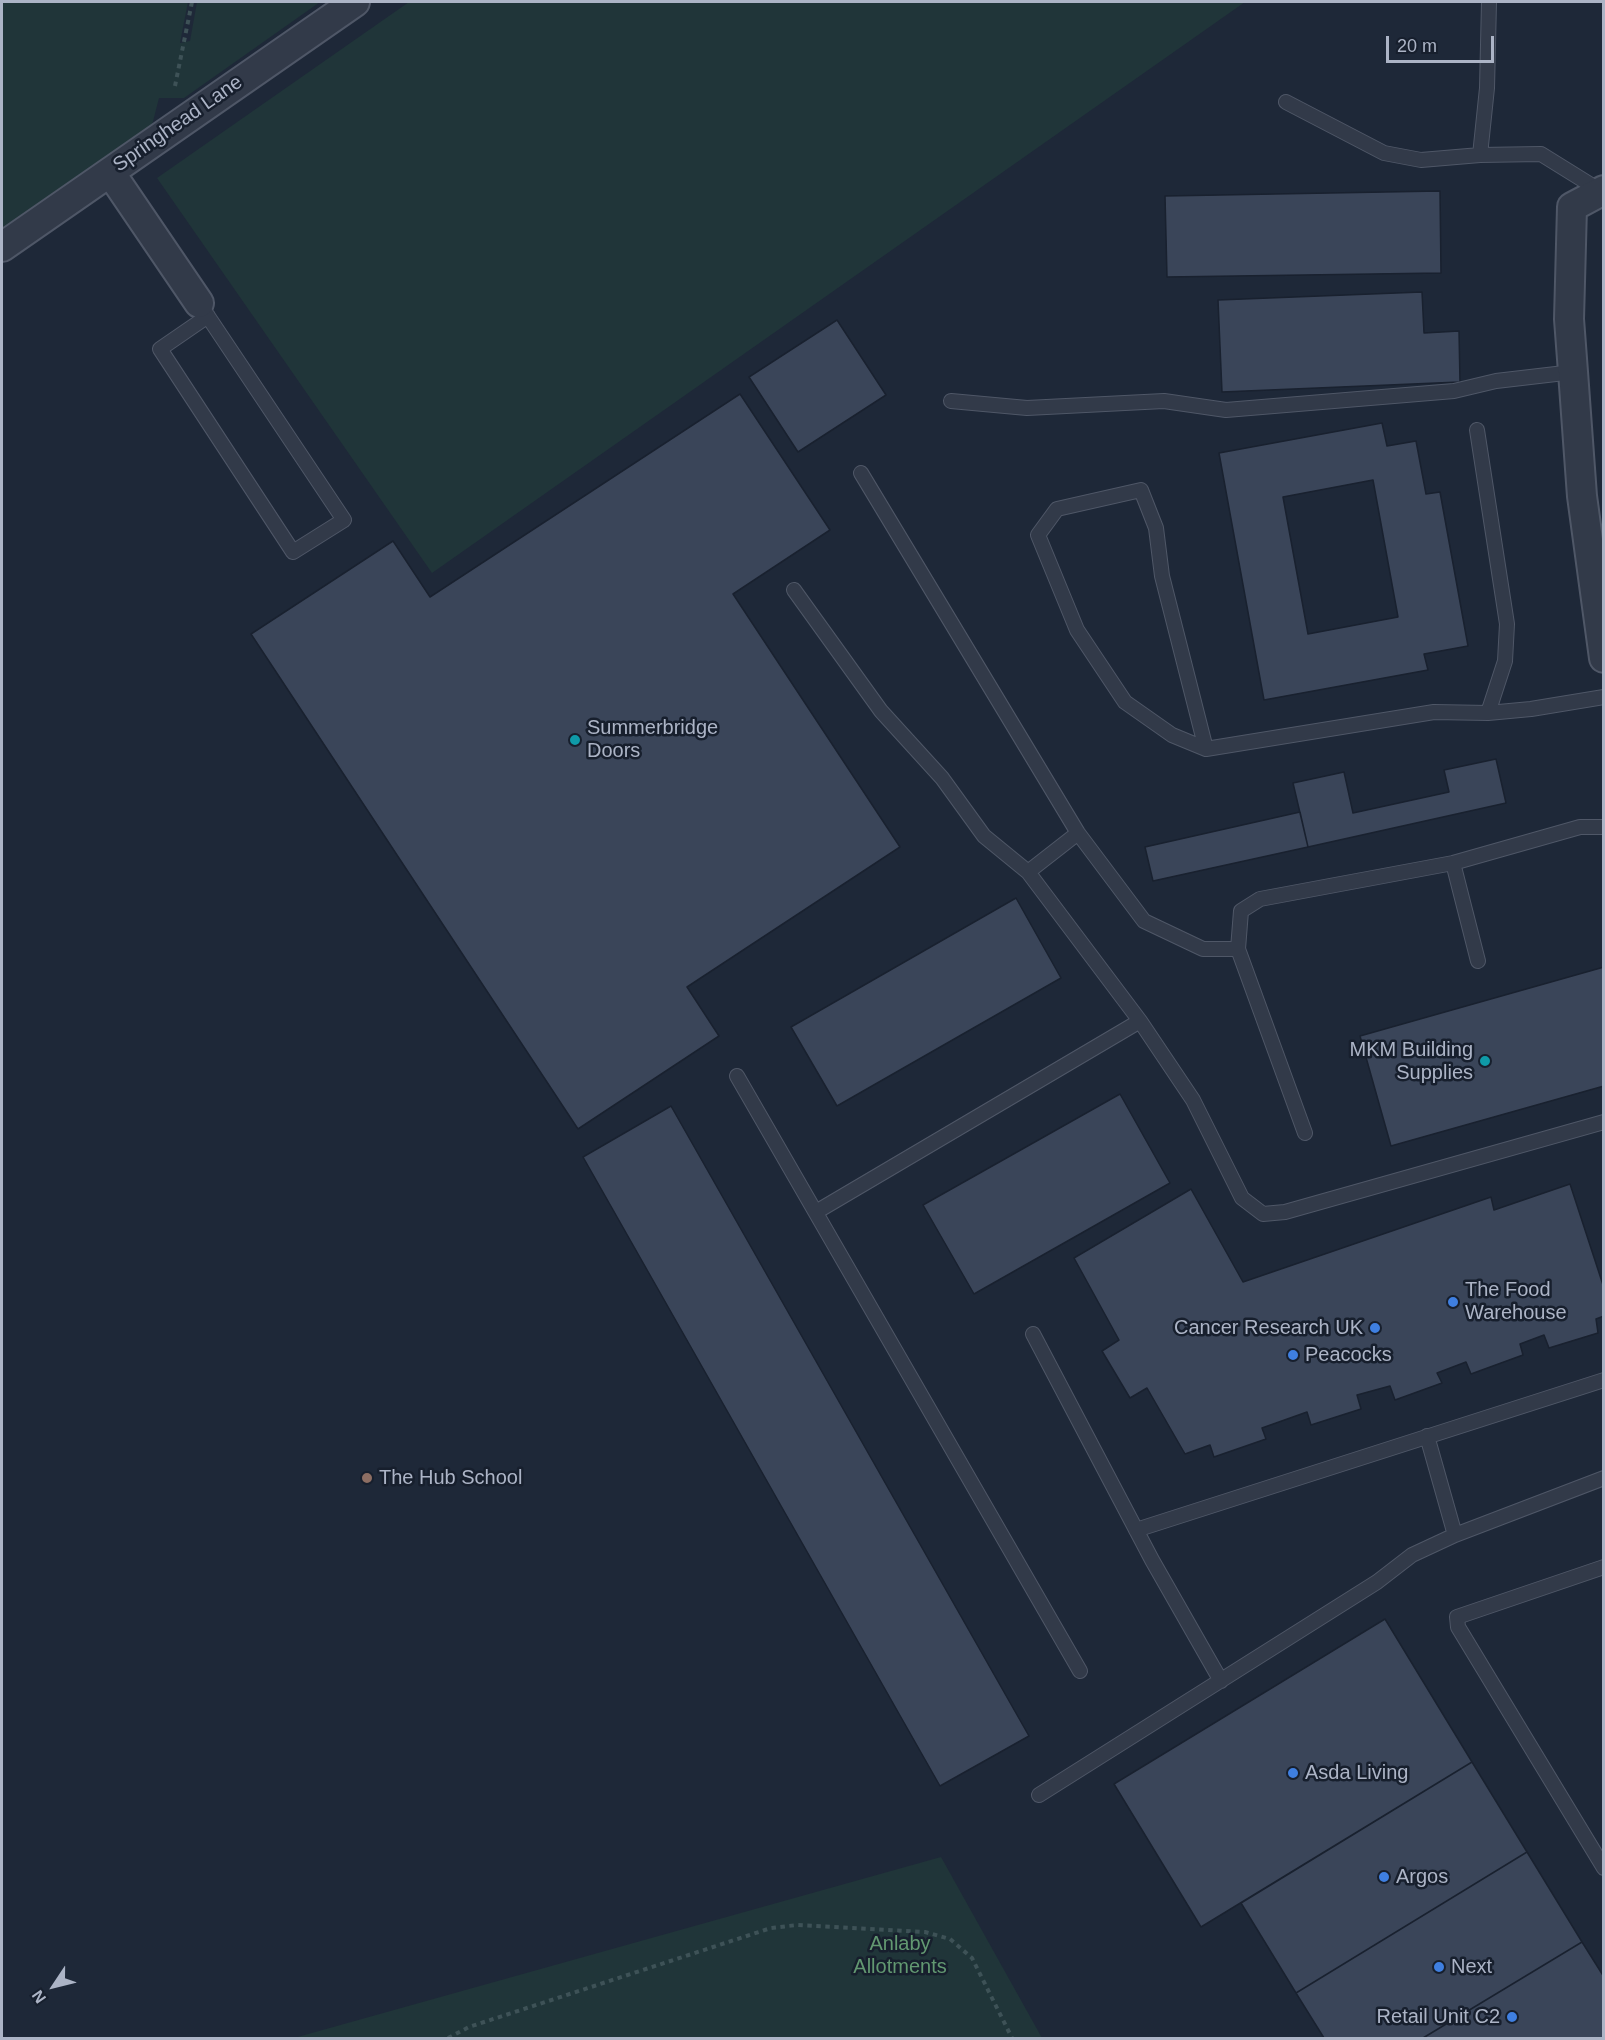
<!DOCTYPE html>
<style>
body{margin:0}
#map{position:relative;width:1605px;height:2040px;overflow:hidden;background:#1e2838;font-family:Helvetica,sans-serif}
canvas{display:block}
.frame{position:absolute;inset:0;border:3px solid #acb4c6;pointer-events:none}
.north{position:absolute;left:24px;top:1956px;width:60px;height:60px;-webkit-text-stroke:4px #171f2d;paint-order:stroke;rotate:235deg;font-size:16px;font-weight:700;line-height:24px;text-align:center;color:#acb4c6}
.north::after{content:'';display:block;margin:auto;width:21px;height:27px;background:#acb4c6;clip-path:polygon(50% 0,100% 100%,50% 72%,0 100%)}
.scale{position:absolute;left:1386px;top:36px;width:108px;height:27px;box-sizing:border-box;border:3px solid #acb4c6;border-top:0;padding-left:8px;font-size:18px;line-height:21px;white-space:nowrap;color:#acb4c6;-webkit-text-stroke:4px #171f2d;paint-order:stroke}
</style>
<div id="map">
<canvas width="1605" height="2040"></canvas>
<div class="frame"></div>
<div class="north">N</div>
<div class="scale">20 m</div>
</div>
<script>
const context = document.querySelector('canvas').getContext('2d');
context.lineJoin = 'round';
function fill(path, color) { context.fillStyle = color; context.fill(path, 'evenodd'); }
function stroke(path, color, width, dash) { context.strokeStyle = color; context.lineWidth = width; context.lineCap = dash ? 'butt' : 'round'; context.setLineDash(dash || []); context.stroke(path); }
function label(font, color, halo, rows, align = 'center') {
  context.font = font + ' Helvetica,sans-serif'; context.lineWidth = 5; context.setLineDash([]); context.textBaseline = 'middle'; context.strokeStyle = halo; context.fillStyle = color; for (const [text, x, y, turn = 0] of rows) {
    context.save(); context.translate(x, y); context.rotate((+turn || 0) * Math.PI / 180); context.textAlign = isNaN(turn) ? turn : align; if (halo) context.strokeText(text, 0, 0); context.fillText(text, 0, 0); context.restore();
  }
}
const green = new Path2D(`
 M 2,2 L 188,2 L 180,43 L 190,41 L 197,2 L 320,2 L 184,98 L 159,98 L 150,133 L 2,235 Z
 M 409,2 L 1245,2 L 432,573 L 157,178 Z
 M 941,1857 L 1042,2038 L 294,2038 Z`);
const building = new Path2D(`
 M 1440,191 L 1441,273 L 1167,277 L 1165,196 Z
 M 1422,292 L 1424,333 L 1459,331 L 1460,382 L 1222,392 L 1218,300 Z
 M 837,320 L 886,395 L 798,452 L 749,377 Z
 M 740,394 L 830,530 L 733,594 L 900,847 L 687,987 L 719,1036 L 578,1129 L 251,634 L 393,541 L 430,597 Z
 M 1382,423 L 1387,446 L 1416,441 L 1426,494 L 1440,492 L 1468,646 L 1424,654 L 1428,670 L 1264,700 L 1219,453 ZM 1373,480 L 1398,617 L 1308,634 L 1283,497 Z
 M 1496,759 L 1506,803 L 1308,847 L 1293,783 L 1344,772 L 1353,813 L 1449,792 L 1444,770 Z
 M 1300,812 L 1308,847 L 1153,881 L 1145,847 Z
 M 1016,898 L 1061,978 L 837,1106 L 791,1027 Z
 M 1604,967 L 1604,1086 L 1391,1146 L 1360,1036 Z
 M 1120,1094 L 1170,1183 L 974,1294 L 923,1205 Z
 M 671,1106 L 1029,1736 L 940,1786 L 583,1157 Z
 M 1570,1184 L 1604,1288 L 1604,1316 L 1596,1319 L 1598,1333 L 1549,1348 L 1544,1335 L 1520,1344 L 1523,1355 L 1471,1374 L 1466,1362 L 1437,1373 L 1442,1383 L 1395,1400 L 1390,1386 L 1357,1395 L 1361,1409 L 1311,1425 L 1307,1412 L 1262,1428 L 1266,1439 L 1214,1457 L 1210,1445 L 1185,1454 L 1147,1388 L 1130,1398 L 1102,1351 L 1119,1340 L 1074,1258 L 1191,1189 L 1243,1282 L 1491,1197 L 1494,1210 Z
 M 1385,1619 L 1472,1762 L 1201,1927 L 1114,1784 Z
 M 1472,1762 L 1527,1852 L 1296,1993 L 1241,1903 Z
 M 1527,1852 L 1582,1942 L 1423,2038 L 1324,2038 L 1296,1993 Z
 M 1582,1942 L 1604,1977 L 1604,2038 L 1423,2038 Z`);
const path = new Path2D(`
 M 175,86 L 192,2
 M 448,2038 L 469,2027 L 771,1928 L 797,1925 L 925,1932 L 950,1939 L 972,1958 L 1012,2038`);
const service = new Path2D(`
 M 1286,102 L 1384,153 L 1421,160 L 1480,155 L 1541,154 L 1599,190
 M 1480,155 L 1487,88 L 1489,2
 M 199,303 L 344,520 L 293,552 L 160,349 L 208,316
 M 951,401 L 1027,408 L 1164,401 L 1226,410 L 1454,391 L 1496,381 L 1573,372
 M 1477,430 L 1507,624 L 1505,661 L 1488,713
 M 861,473 L 1078,833 L 1144,921 L 1203,949 L 1238,949
 M 794,590 L 881,711 L 942,778 L 984,836 L 1028,872 L 1140,1021 L 1193,1100 L 1242,1198 L 1263,1214 L 1285,1212 L 1604,1122
 M 1206,749 L 1162,576 L 1156,528 L 1141,490 L 1057,509 L 1038,535 L 1077,630 L 1125,702 L 1172,735 L 1206,749 L 1434,712 L 1488,713 L 1531,709 L 1604,697
 M 1453,863 L 1478,961
 M 1028,872 L 1078,833
 M 737,1076 L 1080,1671
 M 1305,1133 L 1238,949 L 1241,911 L 1260,899 L 1453,863 L 1580,827 L 1604,827
 M 816,1212 L 1140,1021
 M 1033,1334 L 1152,1560 L 1221,1681
 M 1427,1436 L 1455,1535
 M 1136,1530 L 1604,1380
 M 1604,1567 L 1457,1617 L 1458,1627 L 1604,1868
 M 1039,1795 L 1377,1582 L 1412,1555 L 1455,1535 L 1604,1478`);
const minor = new Path2D(`
 M 110,172 L 199,303
 M 1604,190 L 1572,207 L 1569,319 L 1573,372 L 1582,496 L 1604,658
 M 2,247 L 355,2`);
const markers = [
 [575,740,6,"#0f9aa8"],
 [1485,1061,6,"#0f9aa8"],
 [1453,1302,6,"#3f7fe0"],
 [1375,1328,6,"#3f7fe0"],
 [1293,1355,6,"#3f7fe0"],
 [367,1478,6,"#8d6e63"],
 [1293,1773,6,"#3f7fe0"],
 [1384,1877,6,"#3f7fe0"],
 [1439,1967,6,"#3f7fe0"],
 [1512,2017,6,"#3f7fe0"]
];
const streetNames = [
 ["Springhead Lane",178,124,-35]
];
const poiNames = [
 ["Summerbridge",587,728],
 ["Doors",587,751],
 ["MKM Building",1473,1050,"right"],
 ["Supplies",1473,1073,"right"],
 ["The Food",1465,1290],
 ["Warehouse",1465,1313],
 ["Cancer Research UK",1363,1328,"right"],
 ["Peacocks",1305,1355],
 ["The Hub School",379,1478],
 ["Asda Living",1305,1773],
 ["Argos",1396,1877],
 ["Next",1451,1967],
 ["Retail Unit C2",1500,2017,"right"]
];
const parkNames = [
 ["Anlaby",900,1944],
 ["Allotments",900,1967]
];
fill(green, '#203539');
fill(building, '#3a4559');
stroke(building, '#19212f', 1.5);
stroke(service, '#4f5767', 16);
stroke(minor, '#4f5767', 32);
stroke(path, '#3e5257', 4, [4.5, 4.5]);
stroke(service, '#323a49', 14);
stroke(minor, '#323a49', 28);
for (const [x, y, r, color] of markers) { const dot = new Path2D(); dot.arc(x, y, r, 0, 2 * Math.PI); context.fillStyle = color; context.fill(dot); stroke(dot, '#171f2d', 2); }
label('20px', '#acb4c6', '#171f2d', streetNames);
label('20px', '#acb4c6', '#171f2d', poiNames, 'left');
label('20px', '#629871', '#171f2d', parkNames);
</script>
